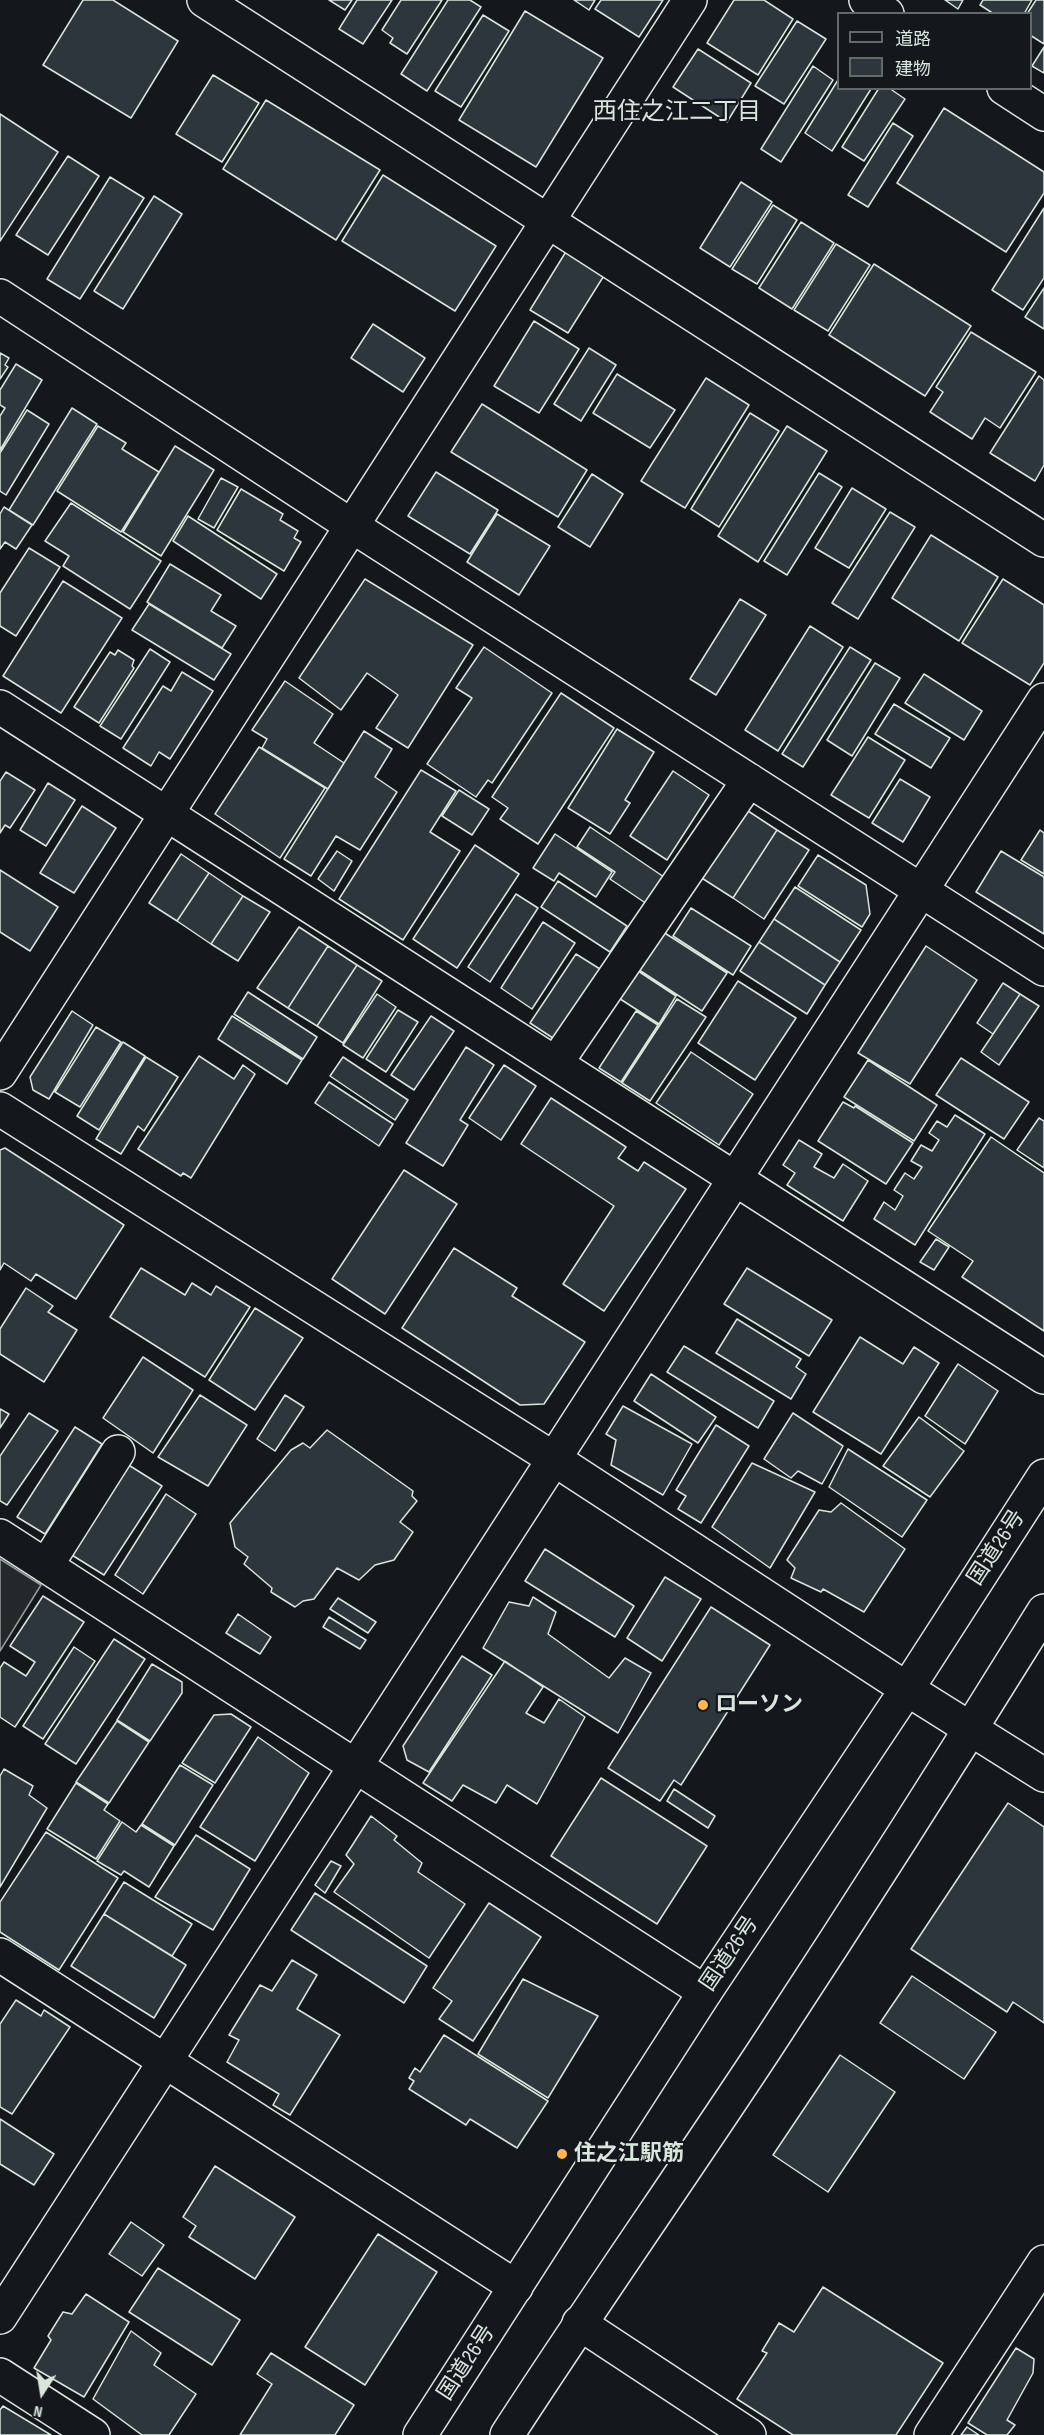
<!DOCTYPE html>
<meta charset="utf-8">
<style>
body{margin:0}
#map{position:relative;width:1044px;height:2435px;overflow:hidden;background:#14181c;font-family:"Sofia Sans Condensed","Noto Sans JP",sans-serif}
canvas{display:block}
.legend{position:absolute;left:837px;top:12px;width:195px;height:78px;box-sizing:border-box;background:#14181c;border:2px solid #626a69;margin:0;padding:8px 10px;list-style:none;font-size:18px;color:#d8e6dc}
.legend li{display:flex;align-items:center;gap:12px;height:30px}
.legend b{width:30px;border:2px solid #626a69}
.north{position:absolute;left:12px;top:2363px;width:60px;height:60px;-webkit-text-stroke:4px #14181c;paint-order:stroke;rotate:192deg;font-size:16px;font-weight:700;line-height:24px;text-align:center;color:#d8e6dc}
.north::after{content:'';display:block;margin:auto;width:21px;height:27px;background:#d8e6dc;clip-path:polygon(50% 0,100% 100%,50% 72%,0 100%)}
</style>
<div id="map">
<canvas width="1044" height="2435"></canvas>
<ul class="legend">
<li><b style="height:8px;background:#14181c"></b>道路</li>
<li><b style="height:16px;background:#2c363c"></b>建物</li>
</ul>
<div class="north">N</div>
</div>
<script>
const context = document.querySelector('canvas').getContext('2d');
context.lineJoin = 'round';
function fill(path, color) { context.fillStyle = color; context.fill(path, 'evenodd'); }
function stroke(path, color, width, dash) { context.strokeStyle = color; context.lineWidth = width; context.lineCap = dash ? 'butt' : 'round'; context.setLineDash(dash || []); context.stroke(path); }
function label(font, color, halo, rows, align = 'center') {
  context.font = font + ' "Sofia Sans Condensed","Noto Sans JP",sans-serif'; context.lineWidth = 4.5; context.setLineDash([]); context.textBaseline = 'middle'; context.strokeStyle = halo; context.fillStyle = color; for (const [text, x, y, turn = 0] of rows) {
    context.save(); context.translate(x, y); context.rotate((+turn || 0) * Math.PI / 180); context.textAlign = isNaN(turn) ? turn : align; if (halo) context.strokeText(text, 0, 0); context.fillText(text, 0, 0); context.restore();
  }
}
const parking = new Path2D(`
 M 0,1559 L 41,1585 L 0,1651 Z`);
const building = new Path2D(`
 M 83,0 L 113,0 L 178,41 L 131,118 L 43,65 Z
 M 329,0 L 352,0 L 345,10 Z
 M 357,0 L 392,0 L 363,44 L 339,29 Z
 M 401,0 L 442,0 L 407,54 L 390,43 L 393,38 L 382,30 Z
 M 448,0 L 470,0 L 481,7 L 427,91 L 401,74 Z
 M 574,0 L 595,0 L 589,10 Z
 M 601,0 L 663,0 L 639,37 L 595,9 Z
 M 734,0 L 764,0 L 793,19 L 758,75 L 707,43 Z
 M 945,0 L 963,0 L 958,9 Z
 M 983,0 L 1032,0 L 1024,14 L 994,14 L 980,5 Z
 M 1036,0 L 1044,0 L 1044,44 L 1030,35 L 1030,14 L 1027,14 Z
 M 525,11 L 603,58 L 536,167 L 459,120 Z
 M 483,15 L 509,31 L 461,107 L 435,91 Z
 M 797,21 L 826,39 L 784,104 L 755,86 Z
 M 1044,47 L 1044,73 L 1032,66 Z
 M 698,49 L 751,83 L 727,122 L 673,87 Z
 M 813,66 L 833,80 L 781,162 L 761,149 Z
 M 213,75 L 259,103 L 222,162 L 176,134 Z
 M 838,80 L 838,88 L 871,89 L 832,151 L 805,133 Z
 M 879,88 L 889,88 L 905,99 L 864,161 L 842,147 Z
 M 266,100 L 380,170 L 336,240 L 223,169 Z
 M 944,108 L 1044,172 L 1044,193 L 1006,252 L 897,183 Z
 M 0,114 L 58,152 L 0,241 Z
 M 893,123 L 913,136 L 868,207 L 848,195 Z
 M 68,156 L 99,176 L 48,255 L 16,235 Z
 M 383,175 L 496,246 L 455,311 L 342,241 Z
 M 110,177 L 144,198 L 80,299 L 47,279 Z
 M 741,182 L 772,202 L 730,267 L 700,248 Z
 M 154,196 L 182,214 L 123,309 L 94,291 Z
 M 773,205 L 797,220 L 757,284 L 732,269 Z
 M 1044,208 L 1044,278 L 1023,310 L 992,290 Z
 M 801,222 L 834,243 L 792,309 L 759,288 Z
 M 836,244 L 870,265 L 828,331 L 794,310 Z
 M 567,250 L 605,274 L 568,333 L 530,310 Z
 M 874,264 L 971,326 L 925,396 L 829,335 Z
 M 1044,288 L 1044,329 L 1025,317 Z
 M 534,321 L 579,349 L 539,413 L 494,386 Z
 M 373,324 L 425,358 L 403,392 L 351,358 Z
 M 971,332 L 1036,372 L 1000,428 L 985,418 L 972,439 L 930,412 L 943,392 L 936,387 Z
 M 589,348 L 616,365 L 581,421 L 554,404 Z
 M 0,353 L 9,358 L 5,365 L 8,367 L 0,379 Z
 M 16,364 L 42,380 L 0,450 L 0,416 L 5,408 L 0,405 L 0,390 Z
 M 617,374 L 675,410 L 650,448 L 593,413 Z
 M 1039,376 L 1044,380 L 1044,465 L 1035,481 L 990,453 Z
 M 706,378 L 749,405 L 685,508 L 641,481 Z
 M 482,404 L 587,470 L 558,517 L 451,452 Z
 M 72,408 L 97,424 L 33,525 L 9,510 Z
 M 27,410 L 49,424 L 6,495 L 0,491 L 0,453 Z
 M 750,413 L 779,431 L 719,527 L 691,509 Z
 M 98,426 L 126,443 L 122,449 L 159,472 L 121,532 L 57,491 Z
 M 787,426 L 827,451 L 758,562 L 718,536 Z
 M 175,446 L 214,470 L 161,556 L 123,532 Z
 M 436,472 L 498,510 L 470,554 L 408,516 Z
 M 819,473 L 842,487 L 787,575 L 764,561 Z
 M 592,474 L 623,494 L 590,547 L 558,527 Z
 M 221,478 L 238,487 L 214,528 L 198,519 Z
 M 852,488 L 886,509 L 849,568 L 815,548 Z
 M 241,489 L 283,514 L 280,520 L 298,531 L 294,538 L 301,542 L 284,571 L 217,530 Z
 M 71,503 L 161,561 L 130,609 L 63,566 L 69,556 L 45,541 Z
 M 4,507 L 32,525 L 16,549 L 5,542 L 0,549 L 0,514 Z
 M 890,512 L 915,527 L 858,619 L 832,603 Z
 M 497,514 L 550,546 L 519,595 L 467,562 Z
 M 188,516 L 277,574 L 261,599 L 173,541 Z
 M 931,535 L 998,577 L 959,641 L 892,598 Z
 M 29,548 L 60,567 L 16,636 L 0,626 L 0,593 Z
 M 170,564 L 221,595 L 211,611 L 236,626 L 222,648 L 147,602 Z
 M 365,579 L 473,645 L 408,748 L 376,728 L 398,695 L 367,673 L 341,710 L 299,678 Z
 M 1003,579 L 1044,605 L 1044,663 L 1030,685 L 962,643 Z
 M 63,581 L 122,618 L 61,713 L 3,676 Z
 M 740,599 L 766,615 L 716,695 L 690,679 Z
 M 149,604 L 231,654 L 214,680 L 132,630 Z
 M 810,626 L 843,647 L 778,751 L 745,730 Z
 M 484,647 L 552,693 L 492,783 L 488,780 L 476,797 L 427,764 L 472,698 L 456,688 Z
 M 850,647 L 871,660 L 803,767 L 782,754 Z
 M 150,649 L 170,662 L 121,739 L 100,726 Z
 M 118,650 L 134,660 L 132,666 L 134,668 L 99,723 L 74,707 L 110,652 L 115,655 Z
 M 875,663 L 900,678 L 852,756 L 827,740 Z
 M 182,672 L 213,691 L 170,759 L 159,752 L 151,766 L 123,748 L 163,686 L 171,691 Z
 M 924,674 L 982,711 L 964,740 L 905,703 Z
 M 285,681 L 333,714 L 314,743 L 344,763 L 328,789 L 262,748 L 267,739 L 252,730 Z
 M 561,693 L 614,728 L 538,844 L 500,819 L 508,808 L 492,797 Z
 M 894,704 L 950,738 L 931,768 L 875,734 Z
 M 617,729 L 654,752 L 625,800 L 630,803 L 610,834 L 568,808 Z
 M 364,731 L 392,749 L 375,777 L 397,792 L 360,850 L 336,836 L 311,876 L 284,859 Z
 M 868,737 L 905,760 L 869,818 L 831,795 Z
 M 259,747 L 325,788 L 280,858 L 215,814 Z
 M 421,770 L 456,791 L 430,832 L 460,851 L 403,940 L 339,899 Z
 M 673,771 L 709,795 L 667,860 L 630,836 Z
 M 6,772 L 35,790 L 10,828 L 5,825 L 0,833 L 0,781 Z
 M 900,779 L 930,797 L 903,842 L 872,823 Z
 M 48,783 L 75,800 L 46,846 L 20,830 Z
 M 459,790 L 489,809 L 472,835 L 442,816 Z
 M 82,806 L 116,828 L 74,893 L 40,873 Z
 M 742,807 L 777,830 L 733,898 L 697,875 Z
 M 590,827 L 664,877 L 647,904 L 610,879 L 615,872 L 577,847 Z
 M 777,830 L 809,850 L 764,919 L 733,898 Z
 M 1040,830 L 1044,833 L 1044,874 L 1021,860 Z
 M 555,834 L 612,872 L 596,897 L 559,873 L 554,881 L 533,868 Z
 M 475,845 L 519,874 L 457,968 L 413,939 Z
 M 337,851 L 352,861 L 334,891 L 318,879 Z
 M 1001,851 L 1044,877 L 1044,934 L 976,892 Z
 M 181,854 L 209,873 L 177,921 L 149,903 Z
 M 818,855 L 866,885 L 870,914 L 862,927 L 798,886 Z
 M 0,870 L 58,907 L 30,951 L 0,932 Z
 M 209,873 L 243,896 L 211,944 L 177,921 Z
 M 558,881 L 627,926 L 610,952 L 541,907 Z
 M 795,887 L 861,930 L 840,962 L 774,919 Z
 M 516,894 L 538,908 L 490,982 L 468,967 Z
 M 243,896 L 270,912 L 238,961 L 211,944 Z
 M 691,908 L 751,946 L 733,975 L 673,936 Z
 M 774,919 L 840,962 L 825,985 L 759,942 Z
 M 543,922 L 575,943 L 532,1009 L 501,988 Z
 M 299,927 L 328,946 L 288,1008 L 257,988 Z
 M 657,928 L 727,973 L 702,1011 L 633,966 Z
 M 759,942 L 825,985 L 807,1014 L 740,971 Z
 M 328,946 L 357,965 L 317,1026 L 288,1008 Z
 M 926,946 L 977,980 L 910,1084 L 858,1053 Z
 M 576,954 L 608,974 L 562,1044 L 530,1023 Z
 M 357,965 L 382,981 L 343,1043 L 317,1026 Z
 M 632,967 L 676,996 L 659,1024 L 614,995 Z
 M 738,981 L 796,1018 L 755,1080 L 698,1043 Z
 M 1003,983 L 1020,994 L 993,1034 L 977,1023 Z
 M 248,992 L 317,1037 L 303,1059 L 234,1014 Z
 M 377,994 L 396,1007 L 363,1058 L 343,1045 Z
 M 1020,994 L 1039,1006 L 999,1065 L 981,1052 Z
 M 677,999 L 706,1017 L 650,1101 L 622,1083 Z
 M 398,1010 L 418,1022 L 386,1072 L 366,1059 Z
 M 72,1011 L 93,1025 L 49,1099 L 33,1090 L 30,1077 Z
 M 636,1011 L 658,1025 L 621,1082 L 599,1068 Z
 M 232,1016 L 302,1060 L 287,1084 L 218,1039 Z
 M 431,1016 L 454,1031 L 414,1090 L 391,1075 Z
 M 96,1027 L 121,1042 L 80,1107 L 55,1092 Z
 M 123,1042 L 145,1056 L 99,1130 L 77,1116 Z
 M 466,1047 L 494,1065 L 460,1120 L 468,1125 L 443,1166 L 406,1143 Z
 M 691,1052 L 753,1094 L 719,1145 L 656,1103 Z
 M 199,1056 L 234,1079 L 243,1065 L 255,1074 L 191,1178 L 183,1173 L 181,1176 L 138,1149 Z
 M 146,1057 L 178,1077 L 144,1131 L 138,1126 L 121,1154 L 96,1139 Z
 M 343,1057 L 408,1100 L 395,1120 L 330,1076 Z
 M 961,1058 L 1029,1102 L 1004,1139 L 936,1095 Z
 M 868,1060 L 937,1105 L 914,1141 L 844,1097 Z
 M 504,1065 L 536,1086 L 501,1140 L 469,1118 Z
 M 329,1082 L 393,1124 L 379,1146 L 315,1103 Z
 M 551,1098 L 626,1147 L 618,1158 L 638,1171 L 644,1162 L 686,1189 L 604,1311 L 563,1284 L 614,1206 L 521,1144 Z
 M 843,1102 L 854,1108 L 855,1106 L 913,1143 L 886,1184 L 818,1141 Z
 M 955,1115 L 985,1134 L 915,1245 L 874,1219 L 884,1202 L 895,1210 L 903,1196 L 894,1190 L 905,1173 L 914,1179 L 922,1167 L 911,1161 L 921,1145 L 932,1151 L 939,1140 L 929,1133 L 937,1121 L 947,1127 Z
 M 1039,1118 L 1044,1121 L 1044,1168 L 1017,1150 Z
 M 991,1137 L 1044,1173 L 1044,1331 L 962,1277 L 973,1261 L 928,1231 Z
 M 799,1140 L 822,1154 L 814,1167 L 834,1178 L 843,1164 L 868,1181 L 843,1221 L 787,1185 L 795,1173 L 783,1165 Z
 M 5,1148 L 124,1225 L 76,1299 L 36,1274 L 31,1281 L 4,1263 L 0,1270 L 0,1150 Z
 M 404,1170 L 457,1204 L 385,1314 L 332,1279 Z
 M 936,1239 L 949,1247 L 934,1270 L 920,1262 Z
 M 454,1248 L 517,1288 L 512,1296 L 585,1342 L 544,1404 L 520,1405 L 402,1328 Z
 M 141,1268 L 185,1295 L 192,1283 L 211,1295 L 216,1286 L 250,1307 L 205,1377 L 110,1317 Z
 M 747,1268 L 832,1320 L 809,1356 L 724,1304 Z
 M 26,1288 L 53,1306 L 48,1312 L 77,1330 L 44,1382 L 0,1354 L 0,1329 Z
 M 255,1308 L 303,1338 L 255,1410 L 209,1380 Z
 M 737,1319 L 801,1359 L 796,1367 L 806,1374 L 791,1399 L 716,1353 Z
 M 860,1337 L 903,1364 L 914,1347 L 939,1363 L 881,1454 L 813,1412 Z
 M 684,1346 L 774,1401 L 758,1428 L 667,1372 Z
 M 143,1357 L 193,1390 L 153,1453 L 103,1418 Z
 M 958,1364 L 998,1391 L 965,1444 L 925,1416 Z
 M 651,1374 L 716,1417 L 698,1443 L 634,1401 Z
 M 200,1395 L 247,1425 L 208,1486 L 158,1457 Z
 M 285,1395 L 304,1407 L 275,1451 L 257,1439 Z
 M 623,1406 L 692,1444 L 663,1495 L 611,1465 L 616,1440 L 606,1434 Z
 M 0,1409 L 9,1414 L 0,1428 Z
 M 29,1413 L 58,1431 L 7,1505 L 0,1501 L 0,1456 Z
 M 793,1413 L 843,1446 L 822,1484 L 798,1471 L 791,1478 L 764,1459 Z
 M 919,1417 L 964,1451 L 930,1497 L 883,1466 Z
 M 716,1425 L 749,1446 L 701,1523 L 678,1509 L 686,1496 L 676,1490 Z
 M 75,1427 L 102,1444 L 45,1534 L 17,1517 Z
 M 327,1430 L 413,1491 L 412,1496 L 417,1501 L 400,1522 L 413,1532 L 394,1560 L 375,1565 L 359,1580 L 337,1568 L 314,1599 L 303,1601 L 295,1607 L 271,1592 L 272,1588 L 244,1564 L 248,1557 L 235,1547 L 230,1523 L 291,1450 L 303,1443 L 310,1448 Z
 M 848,1449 L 927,1500 L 902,1537 L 829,1487 Z
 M 752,1463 L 815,1492 L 770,1568 L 712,1527 Z
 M 127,1464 L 162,1486 L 104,1575 L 67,1552 Z
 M 166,1494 L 196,1514 L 143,1594 L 115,1575 Z
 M 841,1503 L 905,1549 L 864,1612 L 823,1589 L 821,1592 L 791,1578 L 795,1568 L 787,1560 L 819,1510 L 831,1512 Z
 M 545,1549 L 634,1606 L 615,1637 L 525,1581 Z
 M 665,1577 L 701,1599 L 662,1661 L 627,1638 Z
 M 43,1596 L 84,1622 L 15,1727 L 0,1717 L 0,1668 L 4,1662 L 26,1676 L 35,1662 L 10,1646 Z
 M 533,1597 L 556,1612 L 548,1634 L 609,1678 L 625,1658 L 651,1673 L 618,1733 L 483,1648 L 509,1602 L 529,1606 Z
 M 338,1598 L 376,1622 L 368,1633 L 330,1609 Z
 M 711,1607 L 770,1645 L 681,1785 L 674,1780 L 660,1801 L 608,1768 Z
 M 238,1614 L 271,1637 L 260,1654 L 226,1633 Z
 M 329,1617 L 366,1640 L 360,1649 L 323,1627 Z
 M 114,1639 L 145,1659 L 76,1764 L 45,1744 Z
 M 74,1647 L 95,1661 L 43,1739 L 23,1726 Z
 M 462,1656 L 492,1675 L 429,1772 L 407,1760 L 403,1746 Z
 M 505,1661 L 543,1687 L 526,1713 L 544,1723 L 559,1699 L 585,1717 L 537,1804 L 507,1785 L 496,1803 L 463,1785 L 452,1801 L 423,1783 Z
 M 152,1664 L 182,1682 L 182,1693 L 150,1741 L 117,1720 Z
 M 231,1714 L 251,1727 L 215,1783 L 182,1763 L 214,1715 Z
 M 117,1721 L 149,1742 L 109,1803 L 76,1782 Z
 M 258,1737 L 309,1773 L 255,1861 L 200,1827 Z
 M 180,1765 L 213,1785 L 175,1845 L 142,1824 Z
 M 4,1769 L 33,1786 L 29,1795 L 47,1808 L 0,1887 L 0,1776 Z
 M 601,1778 L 707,1846 L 657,1924 L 551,1856 Z
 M 76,1783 L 108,1804 L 104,1810 L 120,1821 L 96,1859 L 47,1829 Z
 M 674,1789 L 715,1816 L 708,1828 L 667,1801 Z
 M 1008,1803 L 1044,1827 L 1044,2023 L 1013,2002 L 1007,2012 L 911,1949 Z
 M 371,1816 L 397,1836 L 394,1840 L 422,1863 L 418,1872 L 465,1904 L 429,1958 L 334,1892 L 354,1864 L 346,1855 Z
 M 122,1822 L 136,1832 L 141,1825 L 174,1846 L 149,1887 L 124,1871 L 121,1875 L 97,1861 Z
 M 46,1832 L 118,1878 L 59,1970 L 0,1932 L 0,1902 Z
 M 196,1835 L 250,1869 L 213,1930 L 155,1897 Z
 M 331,1861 L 341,1866 L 325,1893 L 315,1885 Z
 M 124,1882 L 192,1924 L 172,1956 L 104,1914 Z
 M 315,1893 L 427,1966 L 404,2003 L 291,1930 Z
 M 489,1903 L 541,1937 L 473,2041 L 439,2019 L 452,2001 L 433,1988 Z
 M 104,1914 L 186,1965 L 154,2018 L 71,1966 Z
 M 292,1960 L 317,1975 L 297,2009 L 340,2035 L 290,2115 L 273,2105 L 279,2094 L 227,2062 L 239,2040 L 229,2035 L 260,1985 L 272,1991 Z
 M 912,1976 L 996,2032 L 964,2079 L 880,2023 Z
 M 523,1979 L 598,2016 L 548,2098 L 478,2054 Z
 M 16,2000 L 41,2016 L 44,2010 L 70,2027 L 12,2114 L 0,2107 L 0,2024 Z
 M 444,2035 L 548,2101 L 517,2148 L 470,2119 L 466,2125 L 409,2089 L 414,2081 L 409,2078 L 415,2068 L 420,2072 Z
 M 840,2055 L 895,2092 L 828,2192 L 773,2155 Z
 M 0,2119 L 54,2154 L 34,2185 L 0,2164 Z
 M 215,2166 L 295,2217 L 255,2279 L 189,2237 L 196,2226 L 183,2217 Z
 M 131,2222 L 164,2245 L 142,2276 L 109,2254 Z
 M 378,2234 L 437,2272 L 365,2385 L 305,2347 Z
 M 158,2268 L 240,2320 L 212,2365 L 129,2312 Z
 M 823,2287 L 943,2363 L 896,2435 L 793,2435 L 737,2399 L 767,2353 L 762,2351 L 779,2323 L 794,2332 Z
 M 86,2294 L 129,2322 L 84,2397 L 34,2368 L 51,2340 L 48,2336 L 63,2312 L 72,2314 Z
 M 131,2331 L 161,2353 L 154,2365 L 196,2394 L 169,2435 L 142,2435 L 93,2399 Z
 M 1016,2348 L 1034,2359 L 1033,2373 L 1007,2420 L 1015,2425 L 1007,2435 L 987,2435 L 968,2423 Z
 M 271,2353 L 354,2405 L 335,2435 L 240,2435 L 272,2384 L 257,2374 Z
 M 3,2406 L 51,2435 L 0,2435 L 0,2410 Z
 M 967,2427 L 979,2435 L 961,2435 Z`);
const minor = new Path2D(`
 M 204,0 L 1044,540
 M 866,0 L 887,14
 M 1004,88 L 1044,114
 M 0,296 L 352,526 L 1044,969
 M 0,707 L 1044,1377
 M 556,1063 L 749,780
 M 0,1073 L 690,0
 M 0,1109 L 554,1459 L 907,1689 L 1044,1775
 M 0,1536 L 705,1992
 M 46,1566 L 118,1452
 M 0,1955 L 516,2287
 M 0,2317 L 1044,700
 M 579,2323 L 749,2435
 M 0,2375 L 93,2435
 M 931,2435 L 1044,2262`);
const trunk = new Path2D(`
 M 420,2435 L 705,1992 L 907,1689 L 1044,1476
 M 507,2435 C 591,2305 680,2178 765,2049 C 860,1904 953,1758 1044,1611`);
const markers = [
 [703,1705,6,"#ffb74d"],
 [562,2154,6,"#ffb74d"]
];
const streetNames = [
 ["国道26号",997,1548,-57],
 ["国道26号",730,1954,-56],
 ["国道26号",467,2363,-57]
];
const poiNames = [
 ["ローソン",715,1705],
 ["住之江駅筋",574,2154]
];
const neighbourhoodNames = [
 ["西住之江二丁目",677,113]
];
fill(parking, '#24282b');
stroke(parking, '#939e99', 1.5);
fill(building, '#2c363c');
stroke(building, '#d8e6dc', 1.5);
stroke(minor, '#d8e6dc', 36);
stroke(trunk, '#d8e6dc', 36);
stroke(minor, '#14181c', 33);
stroke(trunk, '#14181c', 33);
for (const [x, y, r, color] of markers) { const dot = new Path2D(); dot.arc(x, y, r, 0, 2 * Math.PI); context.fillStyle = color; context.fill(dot); stroke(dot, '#14181c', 2); }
label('22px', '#d8e6dc', '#14181c', streetNames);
label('bold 22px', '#d8e6dc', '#14181c', poiNames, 'left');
label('24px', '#d8e6dc', '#14181c', neighbourhoodNames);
</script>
